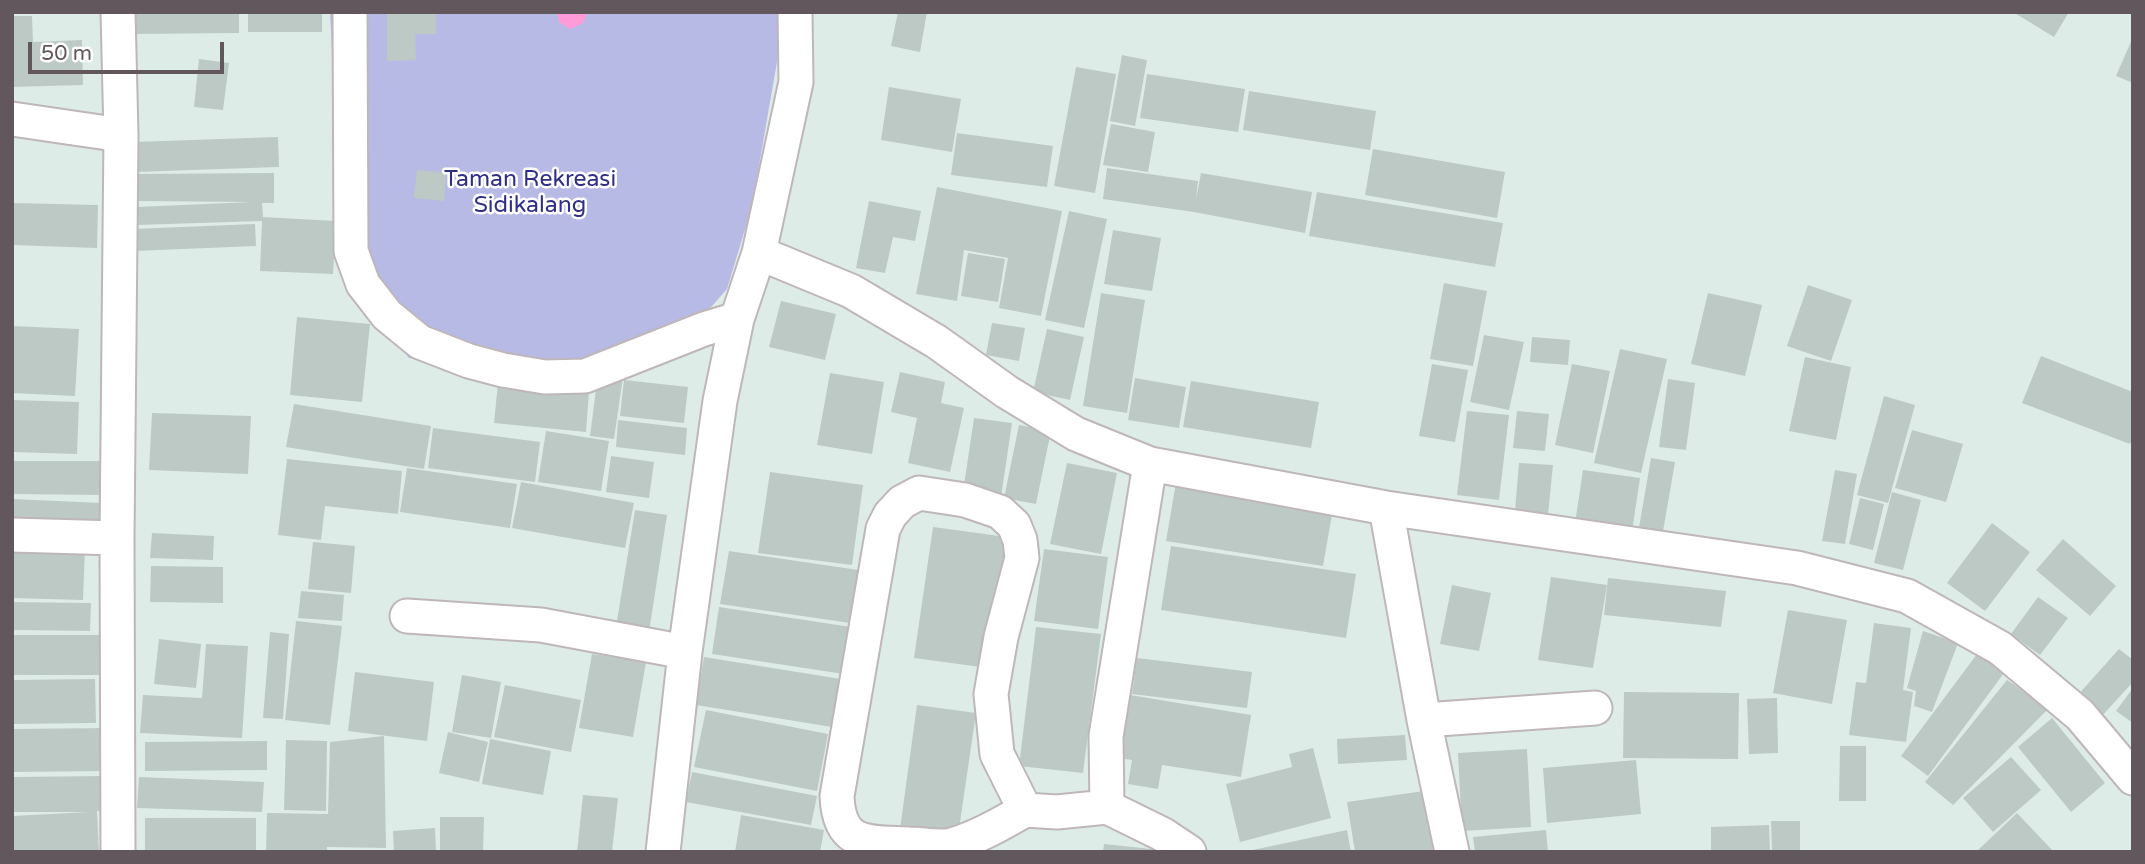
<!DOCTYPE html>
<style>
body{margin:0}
#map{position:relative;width:2145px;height:864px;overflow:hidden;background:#deece8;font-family:"Varela Round",sans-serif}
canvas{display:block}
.frame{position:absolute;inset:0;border:14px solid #61575c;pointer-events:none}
.scale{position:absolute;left:28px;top:42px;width:196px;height:32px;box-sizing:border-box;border:4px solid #61575c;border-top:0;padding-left:9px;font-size:21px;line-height:24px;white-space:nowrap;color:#61575c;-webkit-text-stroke:5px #fff;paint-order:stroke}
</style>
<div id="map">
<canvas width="2145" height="864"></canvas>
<div class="frame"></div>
<div class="scale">50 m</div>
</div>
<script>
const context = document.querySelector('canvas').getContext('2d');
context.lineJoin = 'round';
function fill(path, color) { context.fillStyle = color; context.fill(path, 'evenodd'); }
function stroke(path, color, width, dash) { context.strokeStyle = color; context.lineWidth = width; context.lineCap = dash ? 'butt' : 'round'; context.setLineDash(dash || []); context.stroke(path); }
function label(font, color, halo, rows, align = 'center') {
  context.font = font + ' "Varela Round",sans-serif'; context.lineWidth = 5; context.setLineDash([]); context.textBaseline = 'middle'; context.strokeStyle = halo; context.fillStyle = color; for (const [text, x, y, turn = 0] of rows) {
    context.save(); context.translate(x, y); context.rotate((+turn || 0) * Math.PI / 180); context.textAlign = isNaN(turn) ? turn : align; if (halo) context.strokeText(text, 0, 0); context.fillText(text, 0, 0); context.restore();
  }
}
const green = new Path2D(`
 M 330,12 L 777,12 L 778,56 L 752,206 L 727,289 L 677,346 L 529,375 L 409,358 L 344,283 Z`);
const water = new Path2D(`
 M 557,12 L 587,12 L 587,14 L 583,23 L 570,29 L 559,22 Z`);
const building = new Path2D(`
 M 134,12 L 239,12 L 239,33 L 134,34 Z
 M 248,12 L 322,12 L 322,32 L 248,32 Z
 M 387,12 L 436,12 L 436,34 L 415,34 L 416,60 L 387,61 Z
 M 898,12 L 927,12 L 920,52 L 891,46 Z
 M 2013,12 L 2069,12 L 2054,37 Z
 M 12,16 L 32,16 L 33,42 L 82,40 L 83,85 L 12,87 Z
 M 2133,37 L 2133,83 L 2116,76 Z
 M 1122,55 L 1147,60 L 1135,126 L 1110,121 Z
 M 199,59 L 229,63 L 223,110 L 194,107 Z
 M 1076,67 L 1116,74 L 1095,193 L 1054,186 Z
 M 1147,74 L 1245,89 L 1238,132 L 1140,118 Z
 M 889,87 L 961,99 L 952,152 L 881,140 Z
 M 1249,91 L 1376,111 L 1370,150 L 1243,130 Z
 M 1111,124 L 1155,132 L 1148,172 L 1103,165 Z
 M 957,133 L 1053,146 L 1047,187 L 951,175 Z
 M 278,137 L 279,167 L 135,172 L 134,142 Z
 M 1373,149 L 1505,172 L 1497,218 L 1365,195 Z
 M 1107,168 L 1198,181 L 1196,200 L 1201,173 L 1312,192 L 1305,233 L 1194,212 L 1103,199 Z
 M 417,170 L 446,173 L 444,201 L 414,198 Z
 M 274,173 L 274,203 L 262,203 L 263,217 L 336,221 L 333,274 L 260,271 L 262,221 L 137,225 L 136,207 L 252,202 L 132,201 L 134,174 Z
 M 937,187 L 1062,211 L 1041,316 L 999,308 L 1008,258 L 964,250 L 957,301 L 916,294 Z
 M 1317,192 L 1503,223 L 1495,267 L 1309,236 Z
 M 869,201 L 921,211 L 915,241 L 893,237 L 885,273 L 856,268 Z
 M 12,203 L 98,205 L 97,248 L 12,245 Z
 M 1069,211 L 1107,219 L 1084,328 L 1045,320 Z
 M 255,224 L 256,246 L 134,251 L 133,229 Z
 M 1113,230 L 1161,238 L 1152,291 L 1104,284 Z
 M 968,253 L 1005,259 L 998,302 L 961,296 Z
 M 1444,283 L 1487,291 L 1473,366 L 1430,359 Z
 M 1808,285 L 1852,300 L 1831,361 L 1787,346 Z
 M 1101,293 L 1145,300 L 1127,413 L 1083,406 Z
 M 1708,293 L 1762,305 L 1745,376 L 1691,364 Z
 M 781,301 L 836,314 L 825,360 L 769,347 Z
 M 297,317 L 370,324 L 362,402 L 290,395 Z
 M 992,323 L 1025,328 L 1019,361 L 986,355 Z
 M 12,326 L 79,329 L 75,396 L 12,393 Z
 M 1047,329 L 1084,337 L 1070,400 L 1033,392 Z
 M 1484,335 L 1524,342 L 1509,410 L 1470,402 Z
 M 1532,337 L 1570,340 L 1568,365 L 1530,362 Z
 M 1620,349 L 1667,359 L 1641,473 L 1594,463 Z
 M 2041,356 L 2133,392 L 2133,436 L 2130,444 L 2022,403 Z
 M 1805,357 L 1851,367 L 1836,440 L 1789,431 Z
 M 1432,364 L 1468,370 L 1455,442 L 1419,436 Z
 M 1572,364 L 1610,371 L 1593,453 L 1555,445 Z
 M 900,372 L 945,382 L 941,403 L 964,408 L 950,472 L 908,463 L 917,418 L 891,412 Z
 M 830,373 L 884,382 L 872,454 L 817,445 Z
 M 598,374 L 623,377 L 614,439 L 590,436 Z
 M 1135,378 L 1186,387 L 1179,428 L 1128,420 Z
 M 1668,379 L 1695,383 L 1686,450 L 1659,447 Z
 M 624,380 L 688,387 L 684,423 L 620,416 Z
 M 1191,381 L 1319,402 L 1311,448 L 1183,427 Z
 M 498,383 L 589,392 L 586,432 L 494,423 Z
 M 1884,396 L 1915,405 L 1888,503 L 1857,495 Z
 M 12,400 L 79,402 L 77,454 L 12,452 Z
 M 294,404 L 431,426 L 424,469 L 286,447 Z
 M 1467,411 L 1509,415 L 1499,500 L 1457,495 Z
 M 1517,411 L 1549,414 L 1545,451 L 1513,448 Z
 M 152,413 L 251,416 L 248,474 L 149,470 Z
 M 974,418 L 1012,423 L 1001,497 L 963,492 Z
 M 618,420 L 687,428 L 685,455 L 616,447 Z
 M 1019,425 L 1051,431 L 1036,504 L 1004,498 Z
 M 433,428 L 540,442 L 535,482 L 428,468 Z
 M 1912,430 L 1963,444 L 1946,502 L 1895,488 Z
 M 546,431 L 609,441 L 601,491 L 538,482 Z
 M 611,456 L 654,462 L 649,498 L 606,492 Z
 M 1651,458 L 1675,462 L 1661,543 L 1637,539 Z
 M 287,459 L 402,471 L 398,514 L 325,506 L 321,540 L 278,535 Z
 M 12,461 L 102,461 L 101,495 L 12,494 Z
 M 1067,463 L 1117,473 L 1101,554 L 1050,544 Z
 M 1519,463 L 1553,465 L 1547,524 L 1514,522 Z
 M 407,468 L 517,484 L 510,528 L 400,512 Z
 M 1583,470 L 1640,478 L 1631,538 L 1574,530 Z
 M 1835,470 L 1857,474 L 1845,544 L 1822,541 Z
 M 770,472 L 863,485 L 852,565 L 758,553 Z
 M 1177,477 L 1334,503 L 1323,566 L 1166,541 Z
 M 521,482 L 634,503 L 625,548 L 512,528 Z
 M 1892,492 L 1921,500 L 1903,570 L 1874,563 Z
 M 1860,498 L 1884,504 L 1873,550 L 1849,544 Z
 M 12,499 L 102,503 L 100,528 L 12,524 Z
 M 635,510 L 667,515 L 649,632 L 616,627 Z
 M 1992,523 L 2030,552 L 1985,611 L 1947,583 Z
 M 933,527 L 1007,537 L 988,668 L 914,658 Z
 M 152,533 L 214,536 L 213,560 L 150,558 Z
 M 2063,539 L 2116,586 L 2090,616 L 2036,570 Z
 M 313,542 L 355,546 L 351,593 L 308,589 Z
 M 12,546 L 85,548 L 83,600 L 12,598 Z
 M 1171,546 L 1356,574 L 1346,638 L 1161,610 Z
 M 1044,549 L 1108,557 L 1098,629 L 1034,621 Z
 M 729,551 L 865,571 L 857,624 L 720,604 Z
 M 151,566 L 223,567 L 223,603 L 150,602 Z
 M 1551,577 L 1607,585 L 1593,668 L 1538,660 Z
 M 1608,578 L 1726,591 L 1721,627 L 1604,615 Z
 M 1452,585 L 1491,593 L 1479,651 L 1440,644 Z
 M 301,591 L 344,595 L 342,621 L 298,618 Z
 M 2038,597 L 2068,618 L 2040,655 L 2011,634 Z
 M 12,602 L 91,603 L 90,631 L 12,630 Z
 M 719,607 L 851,627 L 844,674 L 712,654 Z
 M 1788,610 L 1847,620 L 1832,704 L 1773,693 Z
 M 296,621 L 342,626 L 330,725 L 285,720 Z
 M 1874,623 L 1911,628 L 1903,690 L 1913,692 L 1906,742 L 1849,735 L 1856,682 L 1866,683 Z
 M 1036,627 L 1101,634 L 1083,773 L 1019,766 Z
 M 1923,631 L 1958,643 L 1932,712 L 1914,706 L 1916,691 L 1907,688 Z
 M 270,632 L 289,634 L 283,719 L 263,718 Z
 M 12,635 L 99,635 L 99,675 L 12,675 Z
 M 159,639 L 201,644 L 196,688 L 154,684 Z
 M 206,644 L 248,646 L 242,738 L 140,733 L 143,695 L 202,698 Z
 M 2119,649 L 2133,660 L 2133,682 L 2101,717 L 2077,696 Z
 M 592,654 L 646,662 L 633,737 L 579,728 Z
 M 1977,654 L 2004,673 L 1928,776 L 1901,756 Z
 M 704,657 L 847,680 L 838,728 L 696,705 Z
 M 1137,658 L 1252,672 L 1247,708 L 1132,694 Z
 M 355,672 L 434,682 L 427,741 L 348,731 Z
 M 462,675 L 501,682 L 491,738 L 452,732 Z
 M 95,679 L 96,723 L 12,724 L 12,680 Z
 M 2007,680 L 2049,708 L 1953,805 L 1925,782 Z
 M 505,685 L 581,700 L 571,752 L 494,737 Z
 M 2133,688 L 2133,723 L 2116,711 Z
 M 1624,692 L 1739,693 L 1738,759 L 1623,758 Z
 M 1130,695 L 1251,715 L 1241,777 L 1162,765 L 1158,789 L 1128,784 L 1132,760 L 1119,758 Z
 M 1777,698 L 1778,753 L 1749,754 L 1747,699 Z
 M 917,705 L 976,713 L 958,836 L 900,829 Z
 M 706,710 L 828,734 L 817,791 L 694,767 Z
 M 2052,718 L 2105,783 L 2071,812 L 2018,747 Z
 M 107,728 L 107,771 L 12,772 L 12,729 Z
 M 448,732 L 488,742 L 479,782 L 439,773 Z
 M 1405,735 L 1407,760 L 1338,764 L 1337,739 Z
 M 384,736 L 386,848 L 327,847 L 327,852 L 266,852 L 267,813 L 328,814 L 330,742 Z
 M 490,739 L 551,751 L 543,795 L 482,784 Z
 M 286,740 L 327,741 L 326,811 L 284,810 Z
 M 267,741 L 267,770 L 145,771 L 145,742 Z
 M 1840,746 L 1866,746 L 1866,801 L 1839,801 Z
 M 1313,748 L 1331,818 L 1240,842 L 1226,784 L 1292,767 L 1289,754 Z
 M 1527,749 L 1531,827 L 1462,831 L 1458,753 Z
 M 2011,757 L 2041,790 L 1993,832 L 1963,798 Z
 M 1636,760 L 1641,814 L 1547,823 L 1543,768 Z
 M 692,772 L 817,796 L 811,825 L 686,802 Z
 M 104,776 L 104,811 L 97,811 L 99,852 L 12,852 L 12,816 L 90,812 L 12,812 L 12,777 Z
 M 139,777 L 264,782 L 262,812 L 137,808 Z
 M 1424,791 L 1433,852 L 1355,852 L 1347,802 Z
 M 583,795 L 618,798 L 612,852 L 577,852 Z
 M 2017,813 L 2054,852 L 1976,852 Z
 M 741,815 L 824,830 L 820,852 L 735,852 Z
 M 440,817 L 484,817 L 483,852 L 440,852 Z
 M 145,818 L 256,818 L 256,852 L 145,852 Z
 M 1771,821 L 1800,821 L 1800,852 L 1772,852 Z
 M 1769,825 L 1770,852 L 1711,852 L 1711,827 Z
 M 435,828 L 436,852 L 394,852 L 393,831 Z
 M 1347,830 L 1351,852 L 1249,852 L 1248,851 Z
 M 1546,830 L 1548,852 L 1475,852 L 1473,837 Z
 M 1104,844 L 1161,850 L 1161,852 L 1103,852 Z`);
const minor = new Path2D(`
 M 350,12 L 351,251 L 363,284 L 387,315 L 420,342 L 469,361 L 503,370 L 545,377 L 585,376 L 704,329 L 737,319
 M 12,119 L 121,135
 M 759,253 L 851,291 L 937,342 L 1007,392 L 1076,434 L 1150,464 L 1386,508 L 1797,568 L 1907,596 L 2000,648 L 2080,715 L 2133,778
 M 1150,464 L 1106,736 L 1107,807 L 1162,834 L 1189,852
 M 1386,508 L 1424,720 L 1452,852
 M 12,535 L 117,538
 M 407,616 L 541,625 L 685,652
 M 1424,720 L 1595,708
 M 1025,810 C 1001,824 978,837 952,845 C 939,848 922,844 909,844 C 868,842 839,847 837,796 L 883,529 L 890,515 L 902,502 L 919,493 L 965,500 L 1000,512 L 1014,525 L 1020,540 L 1022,558 L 1001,637 L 991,694 L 997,754 L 1025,810 L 1057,812 L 1107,807
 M 118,852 L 117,538 L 121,135 L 118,12
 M 663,852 L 685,652 L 720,401 L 737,319 L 759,253 L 796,82 L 795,12`);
const parkNames = [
 ["Taman Rekreasi",530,180],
 ["Sidikalang",530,206]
];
fill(green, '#b8bae6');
fill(water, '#ff9bd7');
fill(building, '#bdc9c5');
stroke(minor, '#bfb6ba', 37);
stroke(minor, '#fff', 33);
label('23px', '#302f88', '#fff', parkNames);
</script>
